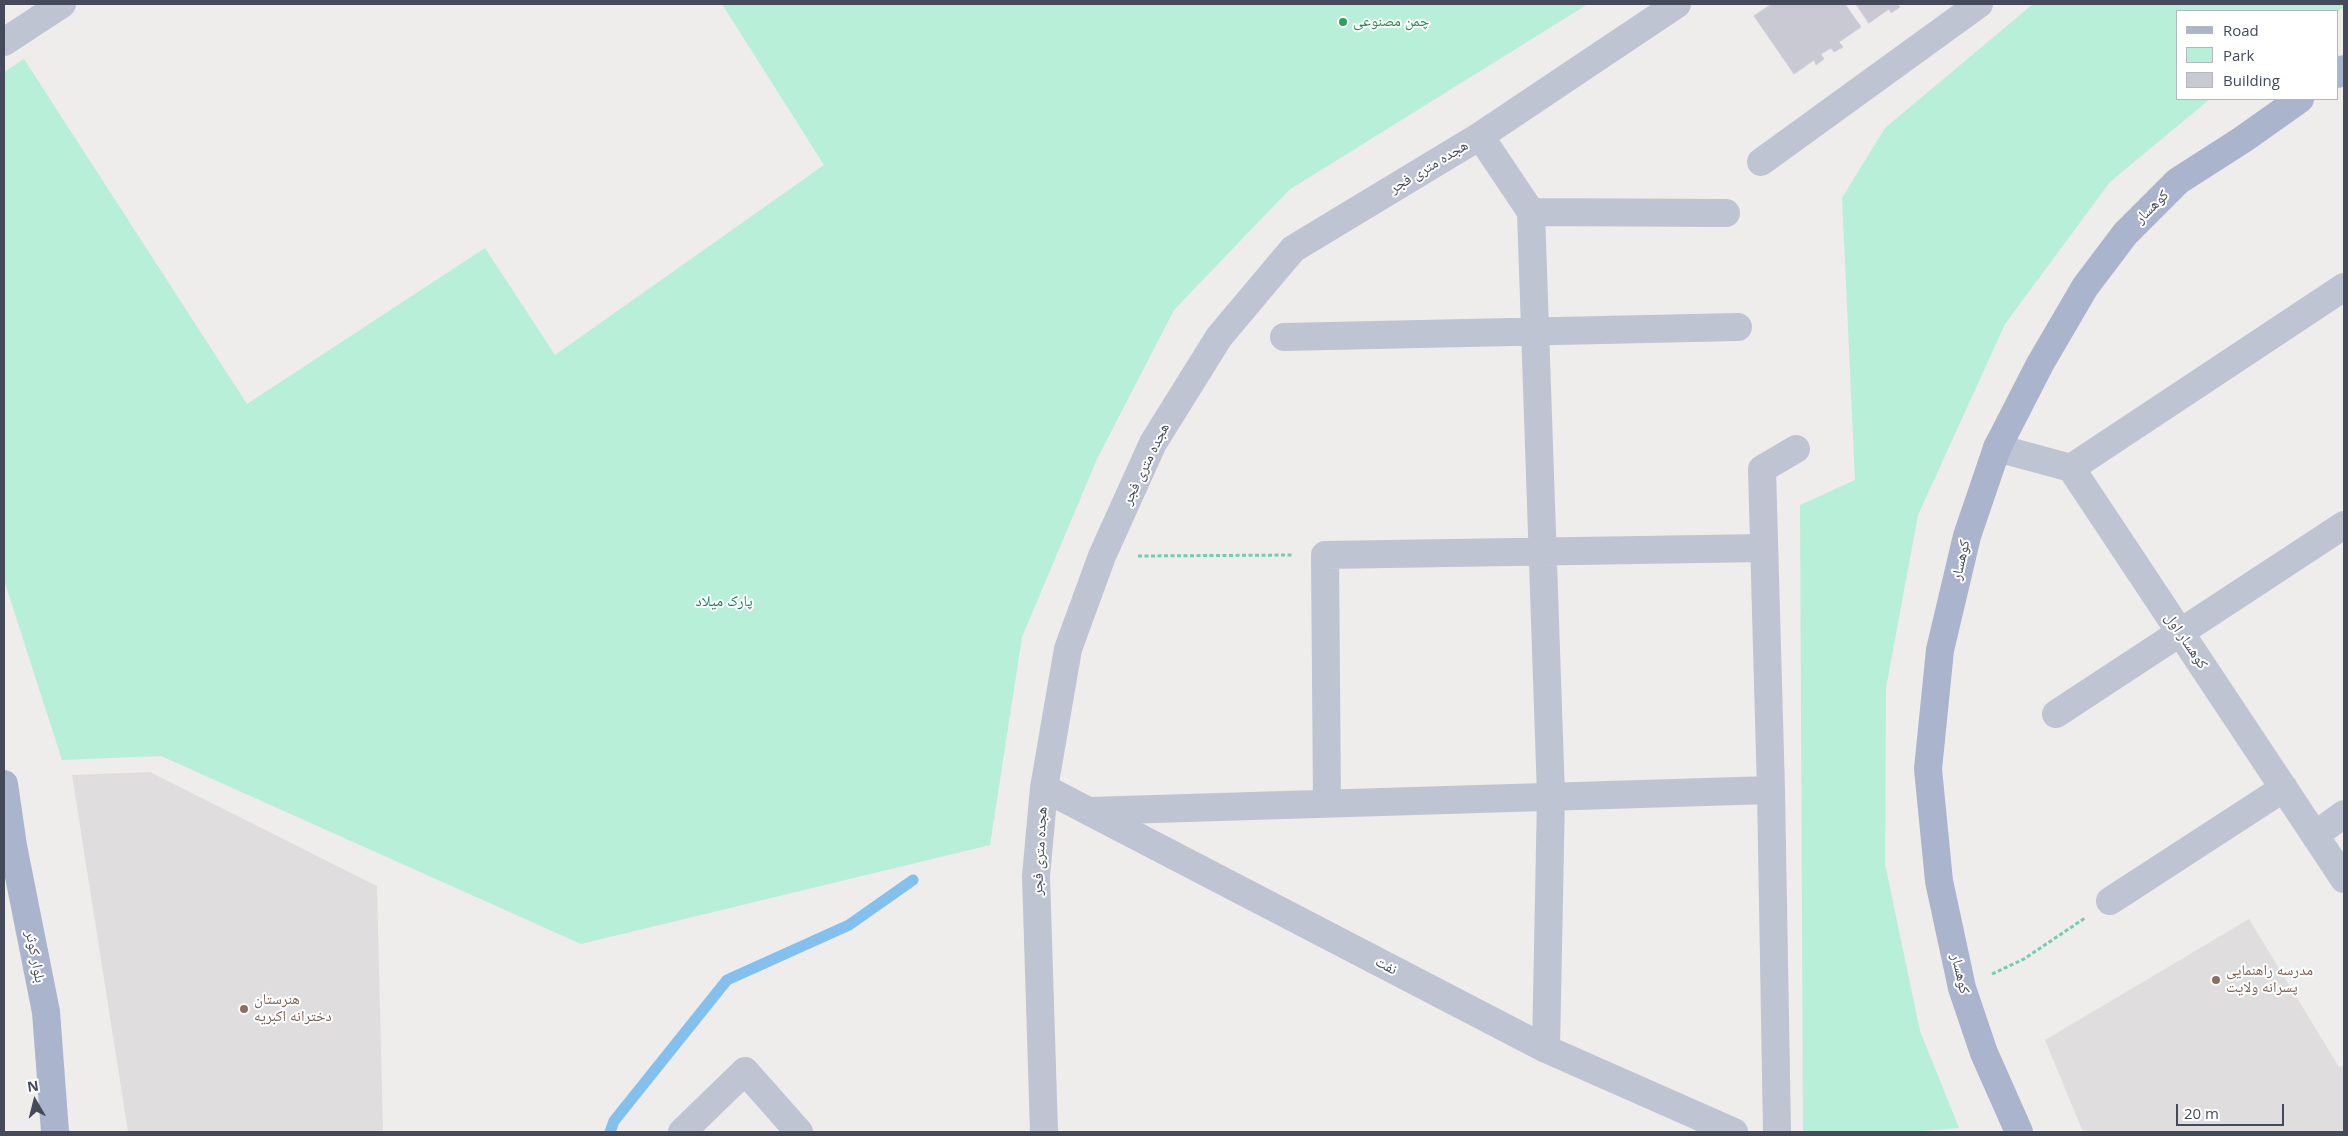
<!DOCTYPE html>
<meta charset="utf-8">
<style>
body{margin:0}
#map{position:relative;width:2348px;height:1136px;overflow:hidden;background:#efecec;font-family:"Open Sans",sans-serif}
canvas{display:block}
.frame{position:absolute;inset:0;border:5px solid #444a5a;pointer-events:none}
.legend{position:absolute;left:2176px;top:10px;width:162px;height:90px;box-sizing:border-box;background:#fff;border:1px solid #b4b7bd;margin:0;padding:6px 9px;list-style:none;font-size:15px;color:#444a5a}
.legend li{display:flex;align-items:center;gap:10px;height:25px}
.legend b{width:25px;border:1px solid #b4b7bd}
.north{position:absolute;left:10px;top:1076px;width:50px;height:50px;-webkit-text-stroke:4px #fff;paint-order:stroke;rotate:352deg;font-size:14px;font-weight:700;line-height:20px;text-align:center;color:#444a5a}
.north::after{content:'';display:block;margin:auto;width:18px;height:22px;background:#444a5a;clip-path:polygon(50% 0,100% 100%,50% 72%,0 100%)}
.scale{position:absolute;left:2176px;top:1104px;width:108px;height:22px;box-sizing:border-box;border:2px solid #444a5a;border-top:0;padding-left:6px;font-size:15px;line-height:18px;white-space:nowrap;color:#444a5a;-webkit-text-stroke:4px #fff;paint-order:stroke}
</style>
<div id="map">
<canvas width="2348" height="1136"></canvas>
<div class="frame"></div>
<ul class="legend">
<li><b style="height:6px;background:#aab4cc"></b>Road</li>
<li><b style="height:14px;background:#b7efd9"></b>Park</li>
<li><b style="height:14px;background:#c8c9d2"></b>Building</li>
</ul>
<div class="north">N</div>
<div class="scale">20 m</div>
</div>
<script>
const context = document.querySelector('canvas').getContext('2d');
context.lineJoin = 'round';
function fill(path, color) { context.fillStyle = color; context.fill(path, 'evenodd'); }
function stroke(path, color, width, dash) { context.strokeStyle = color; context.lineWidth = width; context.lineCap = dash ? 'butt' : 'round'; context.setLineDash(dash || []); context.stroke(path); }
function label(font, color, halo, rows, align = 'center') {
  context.font = font + ' "Open Sans","Noto Naskh Arabic",sans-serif'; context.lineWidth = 4; context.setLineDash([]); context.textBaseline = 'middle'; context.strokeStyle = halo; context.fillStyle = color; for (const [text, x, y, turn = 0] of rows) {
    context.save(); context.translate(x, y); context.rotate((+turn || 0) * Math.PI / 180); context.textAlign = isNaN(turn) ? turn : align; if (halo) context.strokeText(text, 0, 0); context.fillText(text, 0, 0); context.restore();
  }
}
const education = new Path2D(`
 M 150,772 L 377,886 L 383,1132 L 128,1132 L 72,775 Z
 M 2249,919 L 2339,1067 L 2344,1065 L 2344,1132 L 2083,1132 L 2045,1040 Z`);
const green = new Path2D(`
 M 722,4 L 1588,4 L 1289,190 L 1174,310 L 1097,459 L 1022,637 L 990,845 L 581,944 L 161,756 L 62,760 L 4,580 L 4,72 L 24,59 L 247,404 L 485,248 L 555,355 L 824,165 Z
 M 2033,4 L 2344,4 L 2344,7 L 2337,12 L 2177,11 L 2177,99 L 2210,99 L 2110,182 L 2005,324 L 1918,515 L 1886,688 L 1885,864 L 1920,1031 L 1959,1128 L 1911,1132 L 1803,1132 L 1800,505 L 1855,480 L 1842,198 L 1885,128 Z`);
const stream = new Path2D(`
 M 610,1132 L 614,1121 L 727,980 L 849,925 L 913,880`);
const building = new Path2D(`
 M 1772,4 L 1845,4 L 1861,27 L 1839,42 L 1843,47 L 1834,52 L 1831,48 L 1821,54 L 1824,59 L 1816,65 L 1814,60 L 1794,74 L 1754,16 Z
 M 1856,4 L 1897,4 L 1900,7 L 1891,13 L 1889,9 L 1869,23 Z`);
const path = new Path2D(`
 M 1138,556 L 1294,555
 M 1992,974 L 2024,959 L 2085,918`);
const minor = new Path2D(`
 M 4,42 L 62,4
 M 1480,136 L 1531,212 L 1726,213
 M 1761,162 L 1979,4
 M 1531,212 L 1551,796 L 1546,1049
 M 1284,337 L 1738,327
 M 1997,448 L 2071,468 L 2344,879
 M 2071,468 L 2344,287
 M 2056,714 L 2344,525
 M 1044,788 L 1546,1049 L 1734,1132
 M 1327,803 L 1325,555 L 1764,548
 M 1090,811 L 1771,790
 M 2315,835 L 2344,814
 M 2110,901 L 2284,788
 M 682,1132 L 745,1071 L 799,1132
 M 1044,1132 L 1036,876 L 1044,788 L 1068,649 L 1102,556 L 1153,443 L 1219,337 L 1293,249 L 1480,136 L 1677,4
 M 1777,1132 L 1771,790 L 1762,469 L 1796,449`);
const major = new Path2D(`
 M 2337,74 L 2344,69
 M 4,784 L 13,846 L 46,1012 L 55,1132
 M 2019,1132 L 1984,1053 L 1962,988 L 1939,881 L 1928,769 L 1940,650 L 1967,536 L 1997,448 L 2040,364 L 2085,287 L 2125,234 L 2178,181 L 2242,140 L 2300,99`);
const markers = [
 [1343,22,5,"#2e9e5b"],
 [2216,980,5,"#8d6e63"],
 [244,1009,5,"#8d6e63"]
];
const leisureNames = [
 ["چمن مصنوعی",1353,22]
];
const streetNames = [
 ["هجده متری فجر",1429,167,-31],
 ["کوهسار",2152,207,-45],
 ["هجده متری فجر",1146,464,-64],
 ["کوهسار",1961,560,-77],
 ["کوهسار اول",2186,641,56],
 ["هجده متری فجر",1040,851,-87],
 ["بلوار کوثر",35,957,79],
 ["نفت",1386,966,28],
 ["کوهسار",1960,974,77]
];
const parkNames = [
 ["پارک میلاد",724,602]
];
const educationNames = [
 ["مدرسه راهنمایی",2226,971],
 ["پسرانه ولایت",2226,988],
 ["هنرستان",254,1000],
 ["دخترانه اکبریه",254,1017]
];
fill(education, '#e0ddde');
fill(green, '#b7efd9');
stroke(stream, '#83c0ed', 11);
fill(building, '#c8c9d2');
stroke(building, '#cfd0d8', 1);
stroke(path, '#6fceb4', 3, [4, 2.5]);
stroke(minor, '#bec4d2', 28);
stroke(major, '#aab4cc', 28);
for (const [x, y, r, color] of markers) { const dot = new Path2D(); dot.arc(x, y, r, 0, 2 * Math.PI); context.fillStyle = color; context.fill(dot); stroke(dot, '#fff', 2); }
label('15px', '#27864d', '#fff', leisureNames, 'left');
label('15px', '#444a5a', '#fff', streetNames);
label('15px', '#147c5f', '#fff', parkNames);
label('15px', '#785e54', '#fff', educationNames, 'left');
</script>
